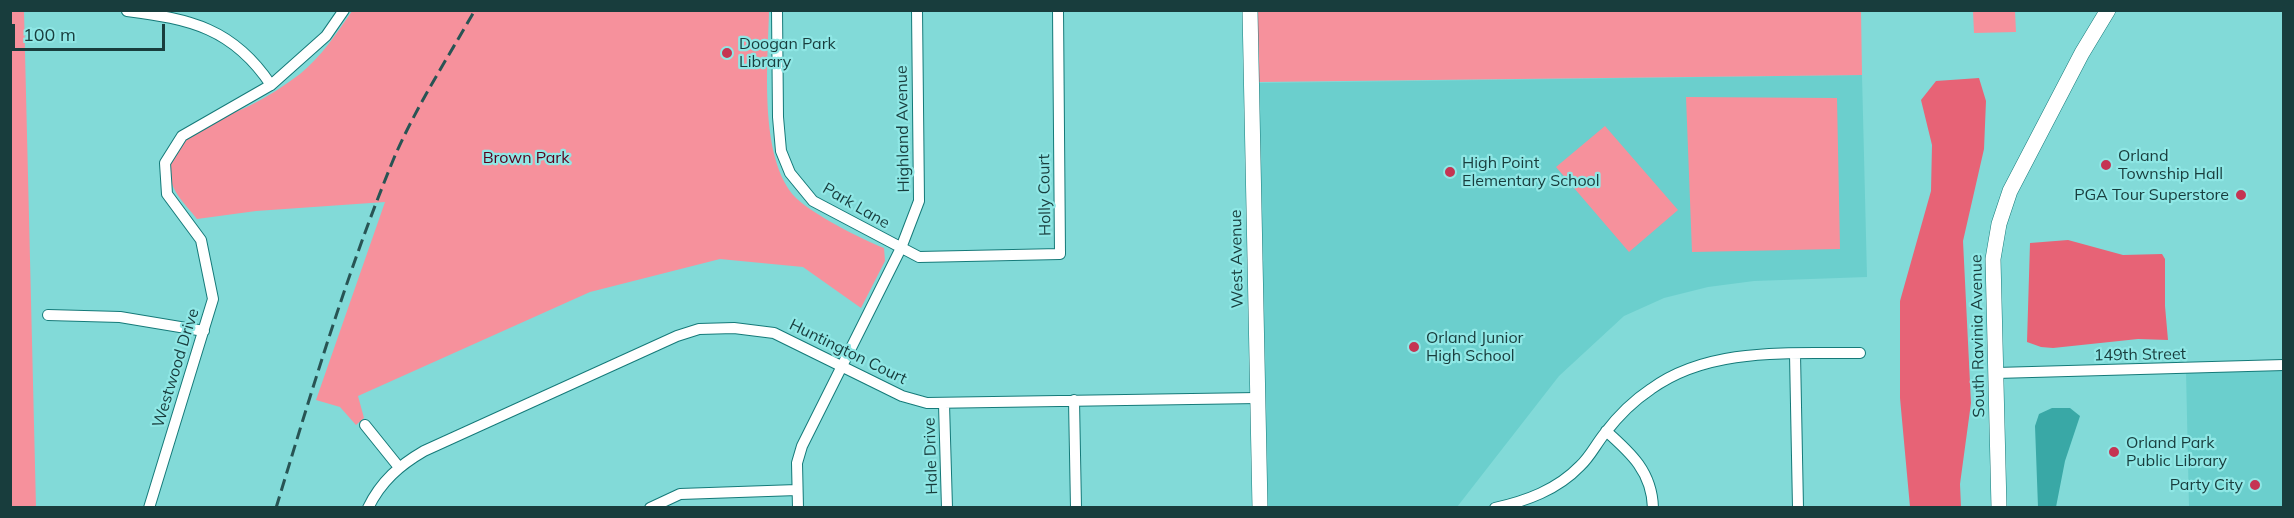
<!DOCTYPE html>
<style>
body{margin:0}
#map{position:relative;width:2294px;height:518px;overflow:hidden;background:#82dad8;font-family:Mulish,sans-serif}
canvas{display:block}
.frame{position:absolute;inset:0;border:12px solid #183d3d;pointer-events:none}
.scale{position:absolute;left:12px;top:24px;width:153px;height:27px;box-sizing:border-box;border:3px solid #183d3d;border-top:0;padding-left:8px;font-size:18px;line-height:21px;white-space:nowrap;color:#183d3d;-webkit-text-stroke:4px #8fe7e5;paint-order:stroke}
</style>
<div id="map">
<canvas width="2294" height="518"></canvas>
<div class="frame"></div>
<div class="scale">100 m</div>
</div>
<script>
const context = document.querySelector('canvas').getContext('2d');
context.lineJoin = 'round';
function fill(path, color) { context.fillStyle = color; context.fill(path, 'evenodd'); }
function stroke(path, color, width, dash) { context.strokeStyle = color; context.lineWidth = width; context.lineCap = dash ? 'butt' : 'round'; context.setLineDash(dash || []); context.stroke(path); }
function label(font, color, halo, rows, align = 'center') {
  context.font = font + ' Mulish,sans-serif'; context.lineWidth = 4.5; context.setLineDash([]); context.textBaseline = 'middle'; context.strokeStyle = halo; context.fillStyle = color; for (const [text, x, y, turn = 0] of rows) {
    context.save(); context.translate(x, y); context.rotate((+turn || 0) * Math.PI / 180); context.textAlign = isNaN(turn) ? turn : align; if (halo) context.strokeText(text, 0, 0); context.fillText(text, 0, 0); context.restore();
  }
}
const built = new Path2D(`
 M 1862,75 L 1867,277 L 1754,281 L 1708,287 L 1664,298 L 1624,316 L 1559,376 L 1457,507 L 1263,507 L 1258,83 Z
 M 2283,368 L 2283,507 L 2189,507 L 2186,371 Z`);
const green = new Path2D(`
 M 10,11 L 24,11 L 36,507 L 11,507 Z
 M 352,11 L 769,11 C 768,61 758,159 796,198 C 814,215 861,239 884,248 L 885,261 L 861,308 L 803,267 L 720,259 L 590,292 L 358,396 L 364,418 L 356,425 L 340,407 L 316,400 L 385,202 L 256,211 L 197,219 C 185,203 165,187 171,164 C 180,130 222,119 249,106 C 267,97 284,86 300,74 C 321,57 337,33 352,11 Z
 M 1256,11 L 1861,11 L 1862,75 L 1258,82 Z
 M 1973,11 L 2015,11 L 2016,32 L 1974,33 Z
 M 1686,97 L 1837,98 L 1840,249 L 1692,252 Z
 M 1605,126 L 1678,210 L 1629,252 L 1556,167 Z`);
const forest = new Path2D(`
 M 1979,78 L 1986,101 L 1984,149 L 1963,241 L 1971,403 L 1960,484 L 1961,507 L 1910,507 L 1900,398 L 1900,301 L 1931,191 L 1932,145 L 1921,100 L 1936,81 Z
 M 2068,240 L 2123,255 L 2162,254 L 2165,259 L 2165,306 L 2168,340 L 2138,339 L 2053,348 L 2041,347 L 2027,342 L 2030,243 Z`);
const water = new Path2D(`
 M 2052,408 L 2070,408 L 2080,416 L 2065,461 L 2056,507 L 2038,507 L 2035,426 L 2039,414 Z`);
const street = new Path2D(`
 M 777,10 L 778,117 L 781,151 L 790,173 L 813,201 L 919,257 L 1060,254 L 1058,10
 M 127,11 C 190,19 233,28 271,85
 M 48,315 L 120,317 L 204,331
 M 1795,354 L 1798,508
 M 1996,373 L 2284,365
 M 1074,400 L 1076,508
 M 944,404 L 947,508
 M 365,425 L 398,466
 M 1606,431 C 1631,453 1652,472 1653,508
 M 149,508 L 213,299 L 201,240 L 167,194 L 165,163 L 182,136 L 271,85 L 326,36 L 344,10
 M 368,508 C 381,481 400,465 424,451 L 677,336 L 699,329 L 734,328 L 774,333 L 902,396 L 927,403 L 1258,398
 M 650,508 L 680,494 L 797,490
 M 798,508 L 797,463 L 802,446 L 901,248 L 919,201 L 917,10
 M 1495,508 C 1526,501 1557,490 1580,466 C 1590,457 1596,444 1605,433 C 1618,416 1633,401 1651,389 C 1710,346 1791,354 1860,353`);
const secondary = new Path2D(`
 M 1250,10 L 1260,508
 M 1999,508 L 1993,259 L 1999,224 L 2010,191 L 2082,53 L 2108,10`);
const rail = new Path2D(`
 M 276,508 C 312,390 347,272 394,158 C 416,107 447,59 475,10`);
const markers = [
 [727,53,6,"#c53452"],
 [2106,165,6,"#c53452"],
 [1450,172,6,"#c53452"],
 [2241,195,6,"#c53452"],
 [1414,347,6,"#c53452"],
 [2114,452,6,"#c53452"],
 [2255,485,6,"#c53452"]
];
const poiNames = [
 ["Doogan Park",739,44],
 ["Library",739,62],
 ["Orland",2118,156],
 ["Township Hall",2118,174],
 ["High Point",1462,163],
 ["Elementary School",1462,181],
 ["PGA Tour Superstore",2229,195,"right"],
 ["Orland Junior",1426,338],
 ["High School",1426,356],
 ["Orland Park",2126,443],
 ["Public Library",2126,461],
 ["Party City",2243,485,"right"]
];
const streetNames = [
 ["Highland Avenue",903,129,-91],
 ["Holly Court",1045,195,-91],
 ["Park Lane",856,206,30],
 ["West Avenue",1237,259,-91],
 ["South Ravinia Avenue",1978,336,-91],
 ["Huntington Court",848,352,26],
 ["149th Street",2140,355,-1],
 ["Westwood Drive",176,368,-73],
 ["Hale Drive",931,456,-92]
];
const parkNames = [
 ["Brown Park",526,158]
];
fill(built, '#6bcfcd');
fill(green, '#f6919c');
fill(forest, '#e76376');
fill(water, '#39a8a6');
stroke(street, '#157a79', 12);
stroke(secondary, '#157a79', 16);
stroke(street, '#fff', 10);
stroke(secondary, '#fff', 15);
stroke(rail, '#285454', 3, [12, 6]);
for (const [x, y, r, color] of markers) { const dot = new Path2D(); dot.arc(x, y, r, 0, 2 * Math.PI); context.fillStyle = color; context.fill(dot); stroke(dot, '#8fe7e5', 2); }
label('16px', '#183d3d', '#8fe7e5', poiNames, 'left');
label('16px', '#183d3d', '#8fe7e5', streetNames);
label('16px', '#57001a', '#8fe7e5', parkNames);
</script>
